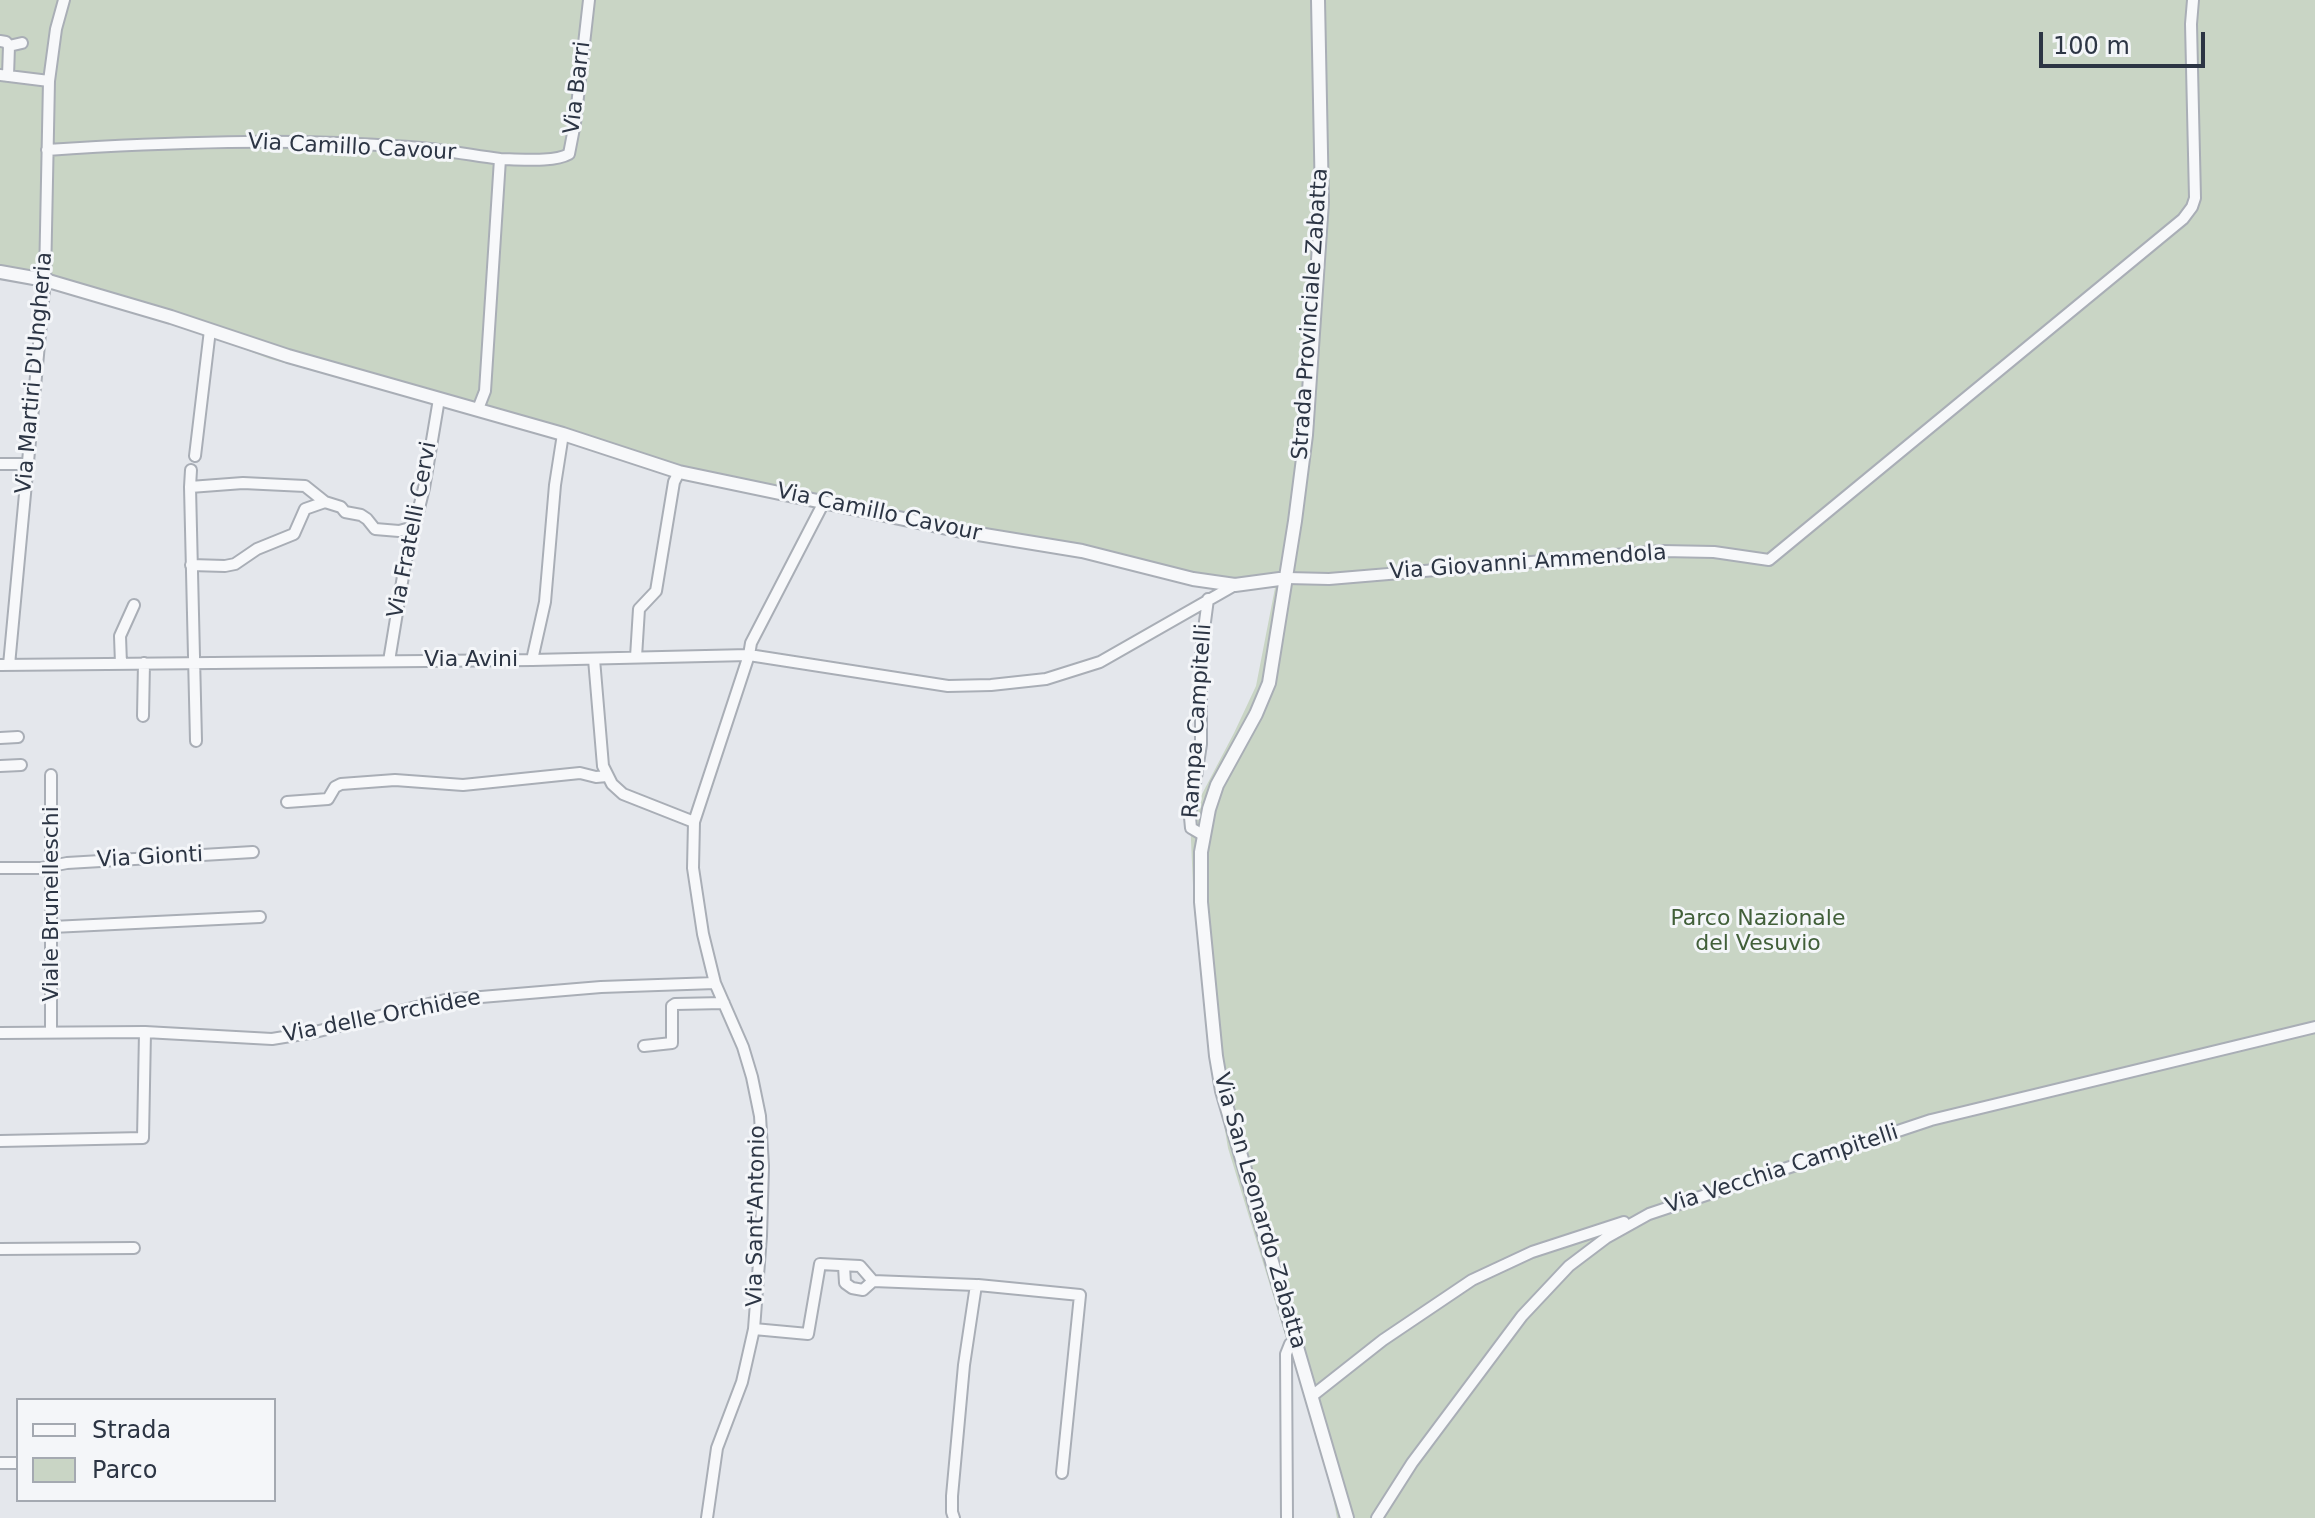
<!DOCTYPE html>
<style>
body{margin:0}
#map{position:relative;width:2315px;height:1518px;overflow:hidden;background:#e4e7ec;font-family:"DejaVu Sans",sans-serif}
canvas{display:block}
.legend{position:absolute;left:16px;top:1398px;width:260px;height:104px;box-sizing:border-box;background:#f4f6f9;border:2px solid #a4a9b1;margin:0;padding:10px 14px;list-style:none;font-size:24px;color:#2c3544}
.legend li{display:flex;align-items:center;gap:16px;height:40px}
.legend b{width:40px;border:2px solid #a4a9b1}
.scale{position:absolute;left:2039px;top:32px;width:166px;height:36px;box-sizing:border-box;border:4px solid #2c3544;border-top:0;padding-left:10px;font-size:24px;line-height:28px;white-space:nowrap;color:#2c3544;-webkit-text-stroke:6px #f4f6f9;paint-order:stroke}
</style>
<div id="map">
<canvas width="2315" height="1518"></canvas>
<ul class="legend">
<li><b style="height:10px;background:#f7f8fa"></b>Strada</li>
<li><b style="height:22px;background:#c9d5c5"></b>Parco</li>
</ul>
<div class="scale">100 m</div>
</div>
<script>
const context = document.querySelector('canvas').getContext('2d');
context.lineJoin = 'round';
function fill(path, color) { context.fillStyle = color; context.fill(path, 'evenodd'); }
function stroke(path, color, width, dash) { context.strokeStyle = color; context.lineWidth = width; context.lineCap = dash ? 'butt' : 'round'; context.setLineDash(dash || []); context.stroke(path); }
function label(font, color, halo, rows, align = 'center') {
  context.font = font + ' "DejaVu Sans",sans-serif'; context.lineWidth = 6; context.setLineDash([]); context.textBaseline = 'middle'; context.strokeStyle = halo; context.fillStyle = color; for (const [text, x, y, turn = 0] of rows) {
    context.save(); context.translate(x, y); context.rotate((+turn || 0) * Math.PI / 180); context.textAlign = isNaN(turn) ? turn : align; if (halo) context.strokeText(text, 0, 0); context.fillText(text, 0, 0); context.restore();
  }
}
const green = new Path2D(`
 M 0,0 L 2315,0 L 2315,1518 L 1337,1518 L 1326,1461 L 1290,1351 L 1228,1148 L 1207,1024 L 1194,909 L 1190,817 L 1234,733 L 1256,686 L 1275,588 L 1202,585 L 1132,567 L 915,527 L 707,480 L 270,359 L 165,319 L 130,301 L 0,278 Z`);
const minor = new Path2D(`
 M 0,41 L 6,42 L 9,46 L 8,76
 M 9,46 L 22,43
 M 0,75 L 49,81
 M 47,150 C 168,142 288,138 409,147 C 440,149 470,155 500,159 L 485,391 L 478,409
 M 500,159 C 519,159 553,163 569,154 L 575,123 L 589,0
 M 195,456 L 210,330
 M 0,464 L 28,464
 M 191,470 L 190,487 L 196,741
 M 190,487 L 243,483 L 305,486 L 325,502 L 341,507 L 345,512 L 361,515 L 367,519 L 375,529 L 399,531 L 414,527
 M 191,565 L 225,566 L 235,564 L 257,549 L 294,534 L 305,509 L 325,502
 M 1287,578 L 1329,579 L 1662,551 L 1714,552 L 1769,560 L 2183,219 L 2192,207 L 2195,198 L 2191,24 L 2193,0
 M 636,657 L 639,609 L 656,591 L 674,482 L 679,472
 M 594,659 L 603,766 L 612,784 L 623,794 L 694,822
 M 532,660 L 545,602 L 555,485 L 563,434
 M 389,661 L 405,564 L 424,488 L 439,399
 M 121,664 L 120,636 L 134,605
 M 0,665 L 532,660 L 749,655 L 948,686 L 991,685 L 1046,679 L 1100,662 L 1235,585
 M 9,665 L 45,280 L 49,81 L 56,29 L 64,0
 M 143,716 L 144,663
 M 0,738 L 18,737
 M 0,766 L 21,765
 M 287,802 L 328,799 L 335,787 L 341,784 L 395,780 L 463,785 L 580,773 L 596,777 L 607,776
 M 1203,835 L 1191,828 L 1190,817 L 1201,744 L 1201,652 L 1208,599
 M 0,868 L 41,868 L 67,863 L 253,852
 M 52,927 L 260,917
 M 51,1032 L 51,775
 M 0,1033 L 145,1032 L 272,1039 L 315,1032 L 445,1000 L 601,987 L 715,983
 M 644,1046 L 672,1043 L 672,1006 L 675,1004 L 724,1003
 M 0,1141 L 143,1138 L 145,1032
 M 0,1249 L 134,1248
 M 844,1266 L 845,1283 L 852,1288 L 863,1290 L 873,1281 L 976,1285 L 964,1365 L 952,1496 L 952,1512 L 954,1518
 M 978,1285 L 1080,1295 L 1062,1473
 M 754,1329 L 808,1334 L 820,1264 L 860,1266 L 873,1281
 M 1312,1396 L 1383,1340 L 1472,1280 L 1532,1252 L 1624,1222
 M 0,1463 L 18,1463
 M 707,1518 L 717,1448 L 742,1382 L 754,1329 L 761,1236 L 763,1166 L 760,1116 L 752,1077 L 743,1047 L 715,983 L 703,934 L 693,868 L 694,822 L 749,655 L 751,643 L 824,502
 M 1287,1518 L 1286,1354 L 1290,1344 L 1296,1341
 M 1377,1518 L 1412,1463 L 1522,1316 L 1569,1266 L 1606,1238 L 1649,1214 L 1931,1120 L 2315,1027`);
const tertiary = new Path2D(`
 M 1318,0 L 1322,202 L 1306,435 L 1295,521 L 1269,683 L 1256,714 L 1217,785 L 1209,809 L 1201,852 L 1201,902 L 1216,1056 L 1222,1091 L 1347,1518
 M 0,272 L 45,280 L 171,317 L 288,356 L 563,434 L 679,472 L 966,532 L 1082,551 L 1193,579 L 1235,585 L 1287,578`);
const streetNames = [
 ["Via Barri",578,88,-83],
 ["Via Camillo Cavour",352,148,3],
 ["Strada Provinciale Zabatta",1311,314,-86],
 ["Via Martiri D'Ungheria",35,373,-85],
 ["Via Camillo Cavour",879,513,12],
 ["Via Fratelli Cervi",413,530,-79],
 ["Via Giovanni Ammendola",1528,563,-4],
 ["Via Avini",471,660],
 ["Rampa Campitelli",1198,721,-86],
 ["Via Gionti",150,858,-3],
 ["Viale Brunelleschi",52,904,-90],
 ["Via delle Orchidee",382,1017,-11],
 ["Via Vecchia Campitelli",1782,1170,-18],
 ["Via San Leonardo Zabatta",1259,1211,74],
 ["Via Sant'Antonio",757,1216,-89]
];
const parkNames = [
 ["Parco Nazionale",1758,919],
 ["del Vesuvio",1758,944]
];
fill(green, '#c9d5c5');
stroke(minor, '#a9aeb6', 14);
stroke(tertiary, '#a9aeb6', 16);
stroke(minor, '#f7f8fa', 10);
stroke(tertiary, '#f7f8fa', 12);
label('22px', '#2c3544', '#f4f6f9', streetNames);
label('22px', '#415f39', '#f4f6f9', parkNames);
</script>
